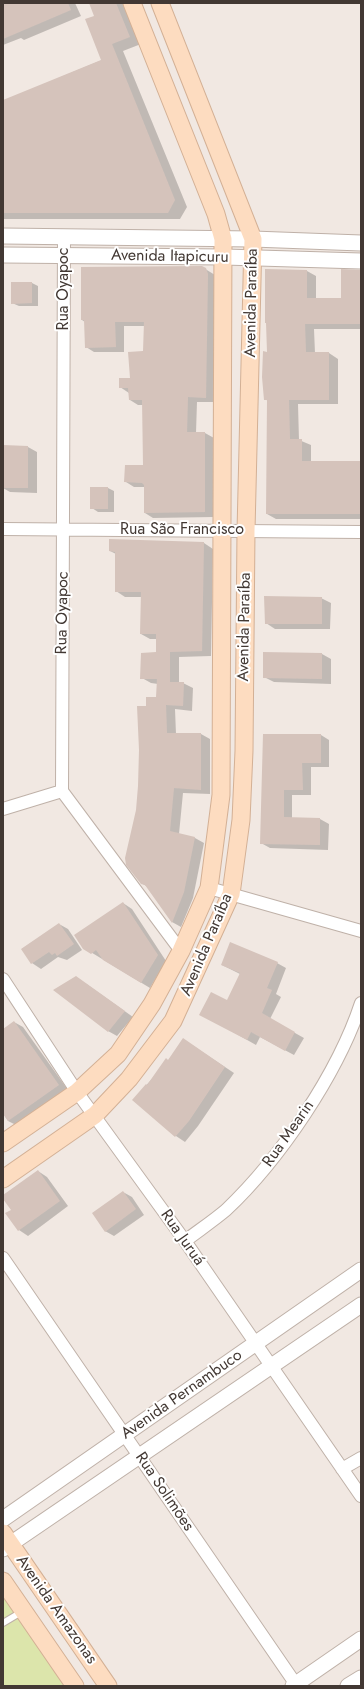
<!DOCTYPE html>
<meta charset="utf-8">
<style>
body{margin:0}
#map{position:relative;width:364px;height:1689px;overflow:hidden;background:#f1e8e2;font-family:Jost,sans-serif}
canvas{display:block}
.frame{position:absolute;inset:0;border:4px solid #423833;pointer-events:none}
</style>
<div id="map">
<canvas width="364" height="1689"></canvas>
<div class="frame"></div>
</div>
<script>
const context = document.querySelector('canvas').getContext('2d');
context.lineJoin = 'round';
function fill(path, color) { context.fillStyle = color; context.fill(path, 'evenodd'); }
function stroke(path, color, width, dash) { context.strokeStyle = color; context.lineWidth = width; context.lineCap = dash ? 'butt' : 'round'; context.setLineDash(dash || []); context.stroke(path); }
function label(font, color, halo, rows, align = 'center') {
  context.font = font + ' Jost,sans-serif'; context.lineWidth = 4; context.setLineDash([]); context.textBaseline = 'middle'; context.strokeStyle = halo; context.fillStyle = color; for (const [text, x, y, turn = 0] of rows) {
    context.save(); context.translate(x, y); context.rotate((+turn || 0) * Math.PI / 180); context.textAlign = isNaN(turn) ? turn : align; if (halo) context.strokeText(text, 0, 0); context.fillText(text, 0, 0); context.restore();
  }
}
const green = new Path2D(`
 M 3,1588 L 69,1686 L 3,1686 Z`);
const shadow = new Path2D(`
 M 3,3 L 75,3 L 81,16 L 24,40 L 21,38 L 3,45 Z
 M 90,3 L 124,3 L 141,44 L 123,51 L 187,207 L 180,219 L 3,219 L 3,101 L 102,60 L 95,16 Z
 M 202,267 L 215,275 L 217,306 L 214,355 L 214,402 L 197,402 L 196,433 L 205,433 L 214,438 L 214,517 L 153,518 L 145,513 L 145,487 L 134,487 L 126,482 L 144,466 L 143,405 L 138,405 L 130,400 L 129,393 L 120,387 L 131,379 L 144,352 L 145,326 L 124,326 L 124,352 L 94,352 L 86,347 L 85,322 L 82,320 Z
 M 266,270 L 307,271 L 316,276 L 316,299 L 342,299 L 361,271 L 361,329 L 314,329 L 315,353 L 329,353 L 338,359 L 338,404 L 298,404 L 299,440 L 311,445 L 311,462 L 361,463 L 361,519 L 276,519 L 267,514 L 268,401 L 265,399 L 268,353 L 267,324 L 266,323 Z
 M 32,283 L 38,286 L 38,306 L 19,306 L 12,303 Z
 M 3,446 L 28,447 L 37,452 L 37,493 L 10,492 L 3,488 Z
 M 108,488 L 114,491 L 114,512 L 98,512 L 92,508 Z
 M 204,543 L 213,549 L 211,656 L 179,657 L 179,683 L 183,683 L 193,688 L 192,711 L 175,709 L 176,734 L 201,734 L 210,739 L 210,794 L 183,793 L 179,834 L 195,838 L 204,843 L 193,898 L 181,927 L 172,922 L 148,887 L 141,883 L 137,810 L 147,707 L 157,698 L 158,684 L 151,683 L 142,678 L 157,653 L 157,639 L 150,639 L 141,634 L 141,597 L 125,597 L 116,591 L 116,554 L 110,551 Z
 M 321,598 L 331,603 L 330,629 L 275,629 L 266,623 Z
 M 264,653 L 322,654 L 331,659 L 331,684 L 274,682 L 264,677 Z
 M 264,735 L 321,735 L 329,740 L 329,767 L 311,767 L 311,795 L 292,795 L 292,818 L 320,819 L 329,824 L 328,850 L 270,848 L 261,843 Z
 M 123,903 L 132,909 L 166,961 L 150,988 L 84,948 Z
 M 59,924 L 68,929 L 82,950 L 67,960 L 58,957 L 41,969 L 32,963 L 22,949 Z
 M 277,963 L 286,968 L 276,994 L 281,997 L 270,1019 L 304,1038 L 294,1055 L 260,1037 L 256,1045 L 210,1019 L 228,1002 L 240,974 L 222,965 Z
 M 85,983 L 133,1017 L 117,1036 L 108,1031 Z
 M 14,1022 L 23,1027 L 68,1090 L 18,1126 L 8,1121 L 3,1113 L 3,1030 Z
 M 192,1045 L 234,1073 L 198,1126 L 185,1142 L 176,1136 L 133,1100 L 168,1061 Z
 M 38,1171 L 47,1177 L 68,1206 L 28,1236 L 19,1230 L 12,1210 L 3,1197 Z
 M 123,1192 L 132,1197 L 144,1215 L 114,1236 L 105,1231 Z`);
const building = new Path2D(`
 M 3,3 L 68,3 L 71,10 L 3,39 Z
 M 89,3 L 116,3 L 130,37 L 112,44 L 175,200 L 168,213 L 3,213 L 3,100 L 101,60 L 85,19 L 94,16 Z
 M 202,266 L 206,268 L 208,274 L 206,398 L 188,397 L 187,432 L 205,432 L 205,512 L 144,513 L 144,485 L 142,483 L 124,482 L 125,465 L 143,465 L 142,400 L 129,400 L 128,388 L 119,388 L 119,378 L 130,378 L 128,352 L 143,351 L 144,322 L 115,322 L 116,347 L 85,348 L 84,320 L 81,320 L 81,267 Z
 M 265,269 L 307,270 L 307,298 L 341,298 L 341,269 L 361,270 L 361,324 L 305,324 L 306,352 L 329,352 L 329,400 L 289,400 L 290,439 L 302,439 L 302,461 L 360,461 L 360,514 L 266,514 L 267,400 L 264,400 L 262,377 L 263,351 L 267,352 L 266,323 L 265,323 Z
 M 11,282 L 32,282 L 32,303 L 11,304 Z
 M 3,445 L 28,446 L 28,488 L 3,488 Z
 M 90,487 L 108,487 L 108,509 L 90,509 Z
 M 109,539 L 204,542 L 202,651 L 170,652 L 170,682 L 184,682 L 183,706 L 166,705 L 167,733 L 201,733 L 201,790 L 174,788 L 170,831 L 195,837 L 184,892 L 172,923 L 145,885 L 141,884 L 126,865 L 125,858 L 136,810 L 138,786 L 139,750 L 137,706 L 146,706 L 146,697 L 156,697 L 157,679 L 140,679 L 141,653 L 156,652 L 156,634 L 140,634 L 141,592 L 115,592 L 115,552 L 109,551 Z
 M 264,596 L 322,597 L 322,624 L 265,624 Z
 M 263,652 L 322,653 L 322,679 L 263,678 Z
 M 263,734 L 321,734 L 321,763 L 302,763 L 303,790 L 284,790 L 284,817 L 320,818 L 320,845 L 260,844 Z
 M 123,902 L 158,955 L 141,983 L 103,960 L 96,950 L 91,954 L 83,949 L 74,935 Z
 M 59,923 L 74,944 L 57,956 L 55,953 L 52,955 L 49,952 L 31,964 L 21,949 Z
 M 230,942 L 278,962 L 267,988 L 272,990 L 262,1013 L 295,1032 L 285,1051 L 251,1032 L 247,1040 L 199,1015 L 211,992 L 227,1000 L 240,973 L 221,965 Z
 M 76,976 L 125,1011 L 108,1032 L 53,990 Z
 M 14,1021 L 59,1085 L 8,1121 L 3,1114 L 3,1029 Z
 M 183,1038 L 225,1067 L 189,1121 L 175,1137 L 132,1100 L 146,1084 L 147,1085 L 166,1058 L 168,1060 Z
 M 38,1170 L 60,1201 L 18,1231 L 5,1213 L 11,1210 L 3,1199 L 3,1195 Z
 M 123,1191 L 136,1209 L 105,1232 L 92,1213 Z`);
const service = new Path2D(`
 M 3,1623 L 23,1611`);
const minor = new Path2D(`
 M 64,236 L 62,791 L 181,951
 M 3,529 L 361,532
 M 3,809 L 62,791
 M 209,888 L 361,931
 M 3,979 L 77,1092 L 185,1241 L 361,1496
 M 185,1241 C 198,1231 213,1221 226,1210 C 280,1159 338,1073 361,1003
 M 3,1258 L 297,1686
 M 342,1469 L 361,1458`);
const tertiary = new Path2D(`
 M 3,236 L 253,239 L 361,243
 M 3,255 L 224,257 L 361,261
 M 3,1519 L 361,1270
 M 3,1549 L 361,1305
 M 293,1686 L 361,1639
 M 348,1686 L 361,1678`);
const secondary = new Path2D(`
 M 3,1143 L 77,1092 L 118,1054 L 152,1004 L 181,951 L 209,888 L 221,795 L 223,239 L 216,214 L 132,3
 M 3,1179 L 95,1115 L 129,1079 L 173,1021 L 231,894 L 241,820 L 244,751 L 246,531 L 253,239 L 160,3
 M 3,1533 L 108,1686
 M 3,1581 L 75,1686`);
const streetNames = [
 ["Avenida Itapicuru",170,257,1],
 ["Rua Oyapoc",64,289,-90],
 ["Avenida Paraíba",252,303,-89],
 ["Rua São Francisco",182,530],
 ["Rua Oyapoc",63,613,-89],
 ["Avenida Paraíba",245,627,-89],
 ["Avenida Paraíba",207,945,-67],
 ["Rua Mearin",289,1134,-55],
 ["Rua Juruá",182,1238,55],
 ["Avenida Pernambuco",182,1395,-35],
 ["Rua Solimões",164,1492,56],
 ["Avenida Amazonas",56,1610,55]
];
fill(green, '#dce5ab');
fill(shadow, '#0003');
fill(building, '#d5c3bb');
stroke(service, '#bfb1a8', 8);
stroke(minor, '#bfb1a8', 14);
stroke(tertiary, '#bfb1a8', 17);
stroke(secondary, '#d3b095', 19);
stroke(service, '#fff', 6);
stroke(minor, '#fff', 12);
stroke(tertiary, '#fff', 15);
stroke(secondary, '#fddcc0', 17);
label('16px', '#423833', '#fff', streetNames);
</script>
